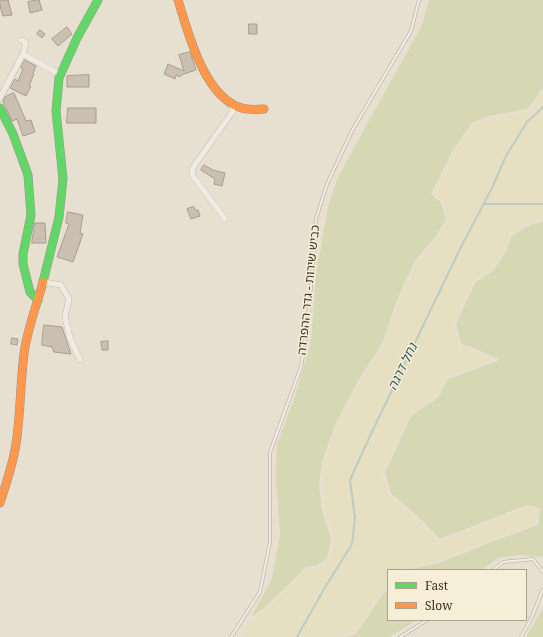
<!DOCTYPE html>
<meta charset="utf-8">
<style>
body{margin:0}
#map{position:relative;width:543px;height:637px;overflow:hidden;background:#e7e0d1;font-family:"Noto Serif",serif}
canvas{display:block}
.legend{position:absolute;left:387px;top:569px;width:140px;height:52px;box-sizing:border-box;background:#f7eed8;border:1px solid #ada18e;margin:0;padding:5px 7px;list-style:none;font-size:12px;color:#3d2e20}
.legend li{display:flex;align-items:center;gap:8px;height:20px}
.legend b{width:20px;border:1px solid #ada18e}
</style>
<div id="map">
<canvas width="543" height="637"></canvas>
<ul class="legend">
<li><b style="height:5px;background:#63d668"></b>Fast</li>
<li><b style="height:5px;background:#ff974d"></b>Slow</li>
</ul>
</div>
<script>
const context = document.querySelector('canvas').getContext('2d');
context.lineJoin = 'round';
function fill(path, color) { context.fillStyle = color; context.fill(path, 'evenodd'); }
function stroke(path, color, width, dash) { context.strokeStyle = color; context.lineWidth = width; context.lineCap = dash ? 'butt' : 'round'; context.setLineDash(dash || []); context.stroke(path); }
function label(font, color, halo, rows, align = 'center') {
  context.font = font + ' "Noto Serif","Noto Sans Hebrew",serif'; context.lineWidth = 3; context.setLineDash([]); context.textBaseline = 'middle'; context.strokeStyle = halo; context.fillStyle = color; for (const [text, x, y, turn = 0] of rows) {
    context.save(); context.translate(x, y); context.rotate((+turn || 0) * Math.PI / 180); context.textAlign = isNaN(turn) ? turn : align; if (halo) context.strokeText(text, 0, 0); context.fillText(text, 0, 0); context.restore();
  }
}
const farmland = new Path2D(`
 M 543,92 L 543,218 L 529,223 L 510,234 L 502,252 L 492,268 L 473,281 L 453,324 L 460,348 L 471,349 L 494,360 L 446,377 L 437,396 L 409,415 L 382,473 L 389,495 L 421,523 L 439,542 L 527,507 L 537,510 L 536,524 L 488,541 L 439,561 L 407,568 L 405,570 L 388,570 L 388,587 L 381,593 L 355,632 L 336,637 L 241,637 L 253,618 L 266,610 L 307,569 L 317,568 L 330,561 L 334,538 L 325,510 L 322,485 L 324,462 L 337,425 L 362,380 L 385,343 L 395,312 L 405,287 L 419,260 L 438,237 L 448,220 L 443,202 L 434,193 L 455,151 L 473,125 L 490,119 L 528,111 Z`);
const green = new Path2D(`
 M 429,0 L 543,0 L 543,88 L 527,109 L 489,116 L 472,123 L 453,150 L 431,194 L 441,203 L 446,220 L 436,236 L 416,259 L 403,286 L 393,311 L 383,342 L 359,379 L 335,425 L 322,462 L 319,485 L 322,511 L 331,539 L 327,559 L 316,566 L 306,567 L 264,608 L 251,617 L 272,579 L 280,534 L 276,480 L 277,444 L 294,399 L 311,342 L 316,274 L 328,207 L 338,177 L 422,25 Z
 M 543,221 L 543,557 L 520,555 L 498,558 L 482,570 L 408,570 L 439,563 L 489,543 L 538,525 L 540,508 L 527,505 L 440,539 L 423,521 L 391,493 L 385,473 L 411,416 L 438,398 L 448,379 L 500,360 L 472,347 L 462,345 L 456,324 L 475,283 L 494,270 L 505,253 L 512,236 L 530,225 Z
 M 388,590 L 388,620 L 417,620 L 389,637 L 346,637 L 356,634 L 383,594 Z
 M 543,608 L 543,637 L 526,637 Z`);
const stream = new Path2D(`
 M 483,204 L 543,204
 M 297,637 L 324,589 L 352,544 L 355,518 L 350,480 L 370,436 L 460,249 L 492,188 L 506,156 L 527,122 L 543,107`);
const building = new Path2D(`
 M 0,0 L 8,0 L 12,15 L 3,16 L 0,6 Z
 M 37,0 L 39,0 L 42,10 L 30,13 L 28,2 Z
 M 249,24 L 257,24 L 257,34 L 249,34 Z
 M 67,27 L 72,34 L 58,46 L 52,39 Z
 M 40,30 L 45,34 L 42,38 L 37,34 Z
 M 190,52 L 196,70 L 181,75 L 180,77 L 176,75 L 175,79 L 164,74 L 168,64 L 184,71 L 179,55 Z
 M 25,60 L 36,66 L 33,73 L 34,74 L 29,86 L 31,86 L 26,96 L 10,88 L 15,79 L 18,81 L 23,69 L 21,68 Z
 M 89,75 L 89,87 L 67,87 L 67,76 Z
 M 14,93 L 26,121 L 31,120 L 35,132 L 23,136 L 17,119 L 12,121 L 3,101 L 5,97 Z
 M 68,108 L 96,108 L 96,123 L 67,123 Z
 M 204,165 L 213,170 L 225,173 L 222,186 L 214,184 L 215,179 L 201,170 Z
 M 194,207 L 195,210 L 198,210 L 200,216 L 191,219 L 187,209 Z
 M 68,212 L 83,215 L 80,233 L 83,234 L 73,262 L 57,257 L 69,224 L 66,223 Z
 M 35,223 L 45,223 L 46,243 L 32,243 Z
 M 44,325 L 62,327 L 71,354 L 54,352 L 52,347 L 42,345 Z
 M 12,338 L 18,339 L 17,345 L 11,344 Z
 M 108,341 L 108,350 L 102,350 L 101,342 Z`);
const lane = new Path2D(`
 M 493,570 L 503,562 L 533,559 L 543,572
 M 231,637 L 260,592 L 270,542 L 270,452 L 301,367 L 308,324 L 316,219 L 327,184 L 353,129 L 411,31 L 419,0
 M 400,637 L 427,620
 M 521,637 L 532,617 L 543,589`);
const street = new Path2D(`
 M 23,54 L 55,72 L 61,73
 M 0,98 L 23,54 L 26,42 L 21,40
 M 225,219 L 193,176 L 192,169 L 233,111 L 233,105
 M 43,282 L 61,285 L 69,299 L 65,317 L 70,338 L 80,360`);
const fast = new Path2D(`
 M 0,108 L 13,134 L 28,175 L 31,215 L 23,254 L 23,264 L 30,292 L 38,300
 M 43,282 L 59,217 L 63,179 L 56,111 L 59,78 L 77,38 L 98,0`);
const slow = new Path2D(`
 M 178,0 C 188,32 202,88 234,105 C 243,110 254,110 264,109
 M 0,503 C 6,484 13,464 16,444 C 21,412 20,379 25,347 C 29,325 37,304 43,282`);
const streetNames = [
 ["כביש שירות - גדר ההפרדה",309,290,-84]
];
const waterNames = [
 ["נחל דרגה",403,367,-64]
];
fill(farmland, '#e6dfc2');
fill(green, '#d6d7b3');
stroke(stream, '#bcccc2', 2);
fill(building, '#cbbfb2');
stroke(building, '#a89c90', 1);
stroke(lane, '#ada599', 3.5);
stroke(street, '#ada599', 6);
stroke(fast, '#9c958a', 9);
stroke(slow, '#9c958a', 9);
stroke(lane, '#efebe3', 2.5);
stroke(street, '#efebe3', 5.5);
stroke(fast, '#63d668', 8);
stroke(slow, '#ff974d', 8);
label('12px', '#3d2e20', '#f7eed8', streetNames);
label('italic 13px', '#2f5d5a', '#f7eed8', waterNames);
</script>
